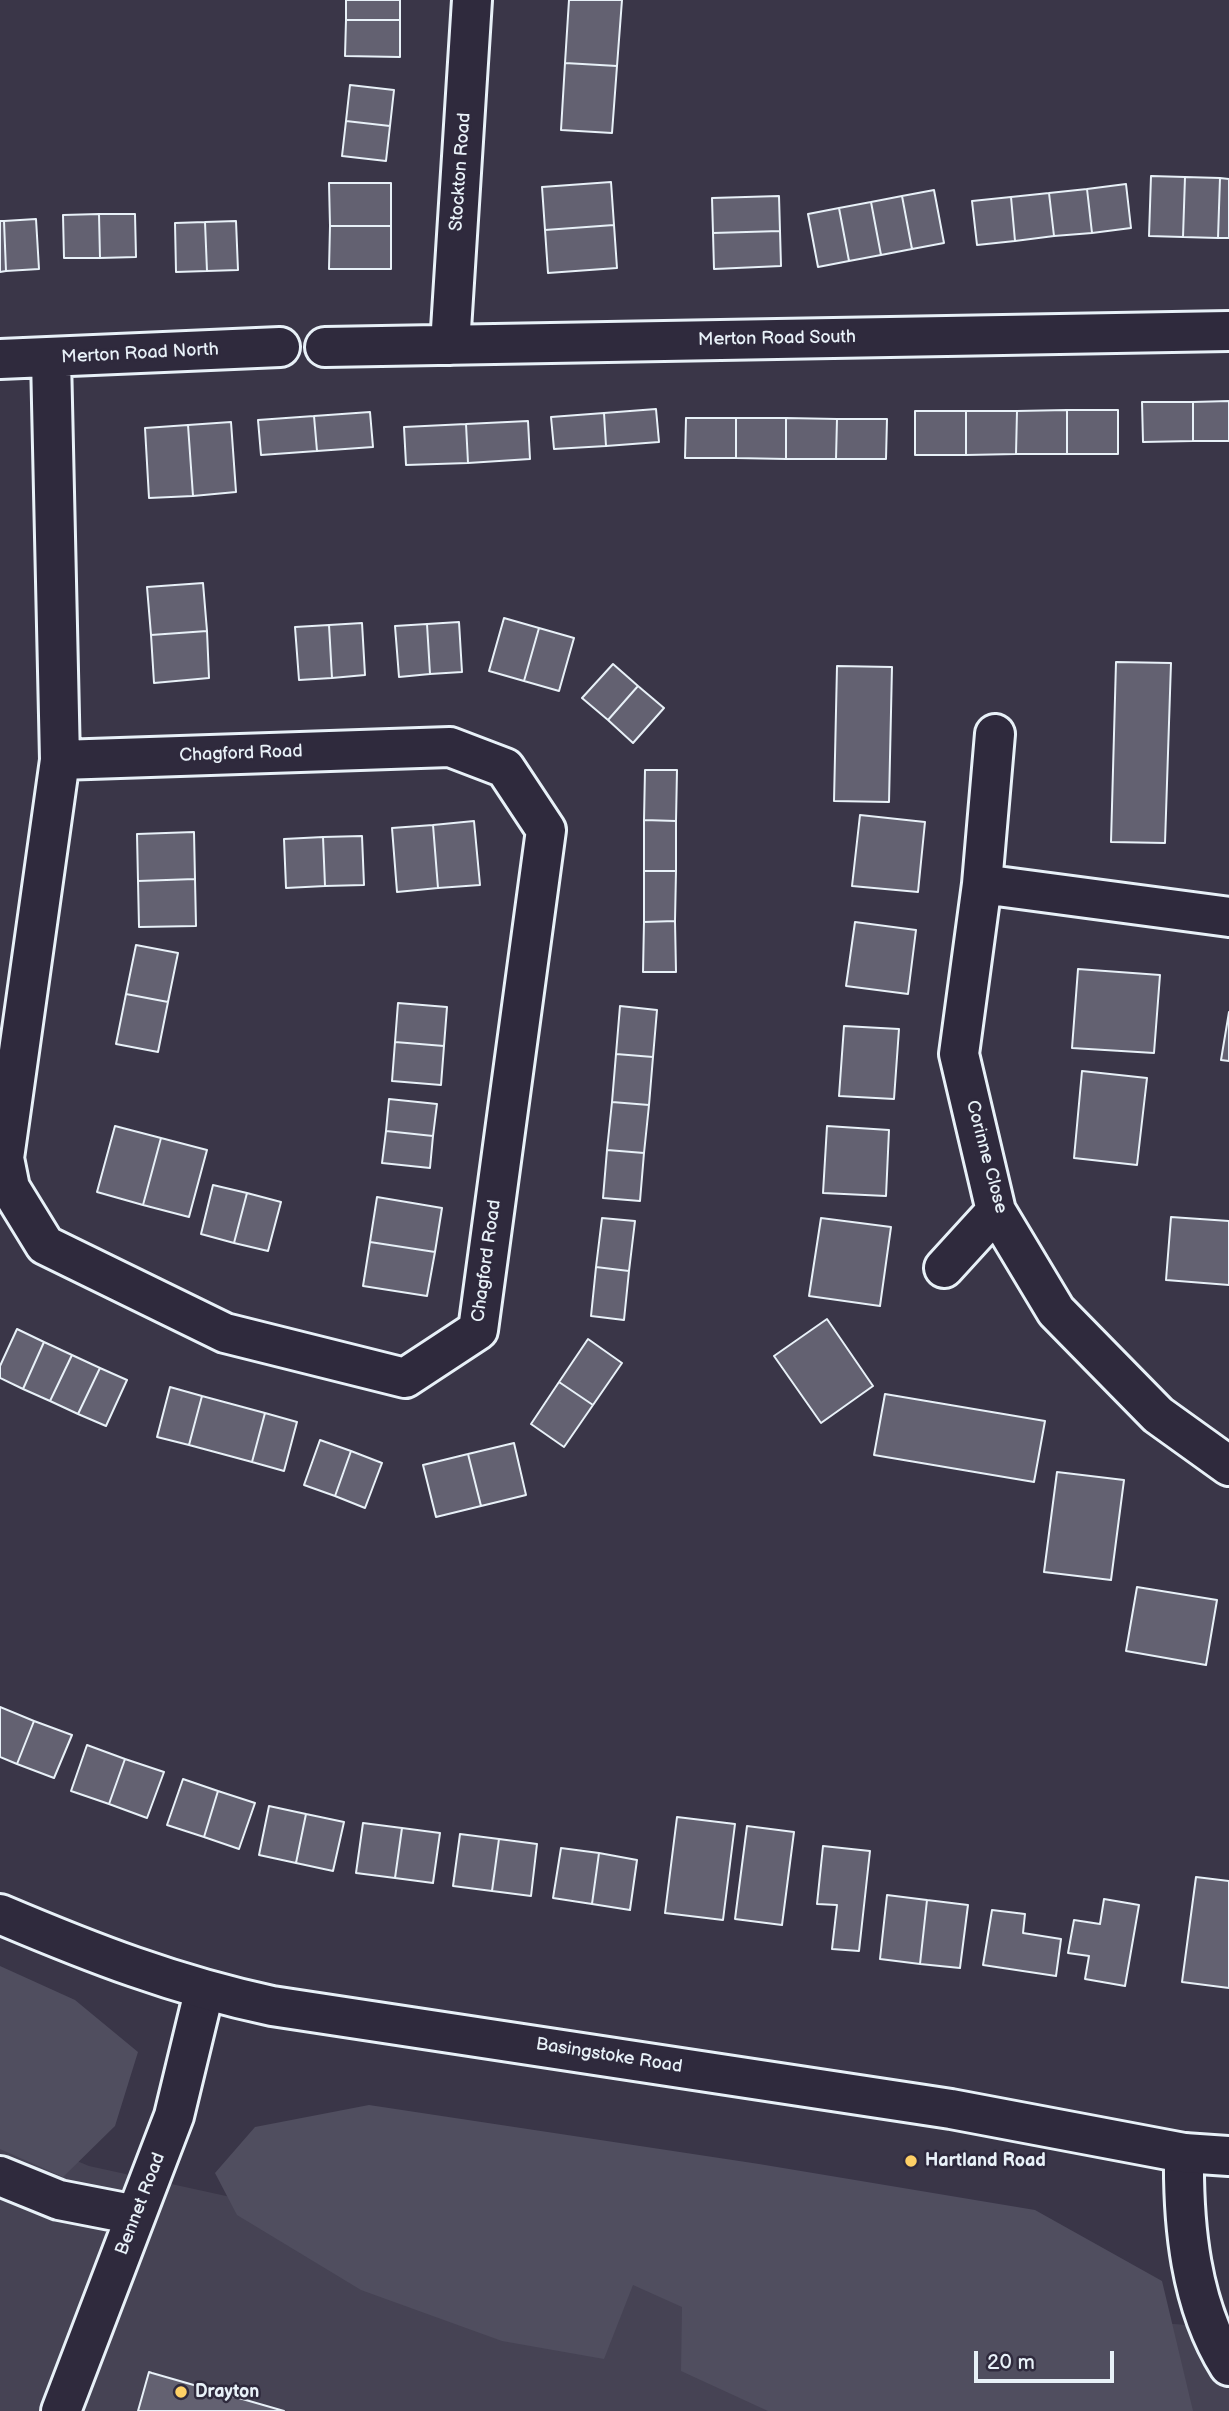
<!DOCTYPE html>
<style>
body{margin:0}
#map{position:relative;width:1229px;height:2411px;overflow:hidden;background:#3a3648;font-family:"Balsamiq Sans",sans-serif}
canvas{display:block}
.scale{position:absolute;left:974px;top:2351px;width:140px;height:32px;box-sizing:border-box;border:4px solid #e8f1f8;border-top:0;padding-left:9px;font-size:21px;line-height:24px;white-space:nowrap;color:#e8f1f8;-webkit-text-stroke:5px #2f2a3d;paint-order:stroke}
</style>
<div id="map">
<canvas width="1229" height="2411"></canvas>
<div class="scale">20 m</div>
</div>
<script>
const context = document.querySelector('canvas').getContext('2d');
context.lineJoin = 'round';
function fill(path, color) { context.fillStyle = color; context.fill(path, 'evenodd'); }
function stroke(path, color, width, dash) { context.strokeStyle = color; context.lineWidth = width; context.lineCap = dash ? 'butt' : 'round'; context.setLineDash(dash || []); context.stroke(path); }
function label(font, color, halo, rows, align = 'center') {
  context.font = font + ' "Balsamiq Sans",sans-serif'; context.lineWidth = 5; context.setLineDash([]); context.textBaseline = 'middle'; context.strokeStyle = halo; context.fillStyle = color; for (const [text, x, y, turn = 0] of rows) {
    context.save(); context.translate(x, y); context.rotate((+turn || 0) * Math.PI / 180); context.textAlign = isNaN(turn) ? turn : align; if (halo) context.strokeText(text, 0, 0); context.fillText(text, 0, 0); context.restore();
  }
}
const built = new Path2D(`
 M 0,2129 L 89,2166 L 633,2285 L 1229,2328 L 1229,2411 L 0,2411 Z`);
const green = new Path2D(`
 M 0,1966 L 75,2000 L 138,2052 L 115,2126 L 63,2177 L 0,2149 Z
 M 369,2105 L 759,2164 L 1035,2210 L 1162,2281 L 1193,2411 L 768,2411 L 681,2371 L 682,2307 L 633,2285 L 604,2359 L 502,2341 L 361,2290 L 237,2215 L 215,2173 L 255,2127 Z`);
const building = new Path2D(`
 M 346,0 L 400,0 L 400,20 L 346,20 Z
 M 569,0 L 622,0 L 617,66 L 565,63 Z
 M 346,20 L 400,20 L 400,57 L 345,56 Z
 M 565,63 L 617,66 L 612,133 L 561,130 Z
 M 350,85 L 394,90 L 390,126 L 346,121 Z
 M 346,121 L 390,126 L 386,161 L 342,156 Z
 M 1151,176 L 1185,177 L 1183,237 L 1149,236 Z
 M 1185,177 L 1220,178 L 1218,238 L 1183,237 Z
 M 1220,178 L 1229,179 L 1229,238 L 1218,238 Z
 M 611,182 L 614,225 L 545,230 L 542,187 Z
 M 329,183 L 391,183 L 391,226 L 330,226 Z
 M 1126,184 L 1131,228 L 1092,233 L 1087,189 Z
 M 1087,189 L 1092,233 L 1054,236 L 1049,193 Z
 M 934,190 L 944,243 L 912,249 L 902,196 Z
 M 1049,193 L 1054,236 L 1015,241 L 1011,197 Z
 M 779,196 L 780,231 L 713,233 L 712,198 Z
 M 902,196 L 912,249 L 881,255 L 871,202 Z
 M 1011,197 L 1015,241 L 977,245 L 972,201 Z
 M 871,202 L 881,255 L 849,261 L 839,208 Z
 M 839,208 L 849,261 L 818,267 L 808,214 Z
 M 99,214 L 135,214 L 136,257 L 100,258 Z
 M 99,214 L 100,258 L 64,258 L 63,215 Z
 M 36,219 L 39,269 L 6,271 L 4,221 Z
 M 0,221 L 4,221 L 6,271 L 0,272 Z
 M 236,221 L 238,270 L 207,271 L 205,222 Z
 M 205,222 L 207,271 L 176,272 L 175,223 Z
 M 614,225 L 617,268 L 548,273 L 545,230 Z
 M 330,226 L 391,226 L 391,269 L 329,269 Z
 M 780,231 L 781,266 L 714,269 L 713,233 Z
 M 1229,401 L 1229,441 L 1193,441 L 1193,402 Z
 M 1142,402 L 1193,402 L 1193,441 L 1143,442 Z
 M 656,409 L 659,442 L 606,446 L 604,413 Z
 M 1067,410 L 1118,410 L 1118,454 L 1067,454 Z
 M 1067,410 L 1067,454 L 1016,454 L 1017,411 Z
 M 915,411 L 966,411 L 966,455 L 915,455 Z
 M 966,411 L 1017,411 L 1016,454 L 966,455 Z
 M 370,412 L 373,447 L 317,451 L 314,416 Z
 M 604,413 L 606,446 L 554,449 L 551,417 Z
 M 314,416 L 317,451 L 261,455 L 258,420 Z
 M 686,418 L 736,418 L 736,458 L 685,458 Z
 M 736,418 L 786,418 L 786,459 L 736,458 Z
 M 786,418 L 837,419 L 836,459 L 786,459 Z
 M 837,419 L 887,419 L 886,459 L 836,459 Z
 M 528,421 L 530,459 L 468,463 L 466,424 Z
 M 231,422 L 236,492 L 193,496 L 188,425 Z
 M 466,424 L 468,463 L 406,465 L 404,427 Z
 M 188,425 L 193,496 L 149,498 L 145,428 Z
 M 203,583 L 207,631 L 151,635 L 147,587 Z
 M 504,618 L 539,628 L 524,681 L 489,671 Z
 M 459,622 L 462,672 L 430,674 L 427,624 Z
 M 362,623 L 365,675 L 332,678 L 329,625 Z
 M 427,624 L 430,674 L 399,677 L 395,626 Z
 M 329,625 L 332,678 L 299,680 L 295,627 Z
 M 539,628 L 574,638 L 559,691 L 524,681 Z
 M 207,631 L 209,678 L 154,683 L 151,635 Z
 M 1116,662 L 1171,663 L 1165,843 L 1111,842 Z
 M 613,664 L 638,686 L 608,720 L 582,698 Z
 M 837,666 L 892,667 L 889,802 L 834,801 Z
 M 638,686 L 664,708 L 633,743 L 608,720 Z
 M 645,770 L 677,770 L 676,821 L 644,820 Z
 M 860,815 L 925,822 L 918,892 L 852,886 Z
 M 644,820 L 676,821 L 676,871 L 644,871 Z
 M 474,821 L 480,885 L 438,888 L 433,825 Z
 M 433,825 L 438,888 L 397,892 L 392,828 Z
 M 194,832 L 195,879 L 138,881 L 137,834 Z
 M 362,836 L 364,885 L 325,886 L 323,837 Z
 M 323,837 L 325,886 L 286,888 L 284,839 Z
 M 644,871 L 676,871 L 675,921 L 644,922 Z
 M 195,879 L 196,926 L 139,927 L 138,881 Z
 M 675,921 L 676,972 L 643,972 L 644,922 Z
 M 855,922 L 916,930 L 908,994 L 846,986 Z
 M 136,945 L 178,953 L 168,1002 L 126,994 Z
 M 1078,969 L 1160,975 L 1154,1053 L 1072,1048 Z
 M 126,994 L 168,1002 L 158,1052 L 116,1044 Z
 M 398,1003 L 447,1007 L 444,1046 L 395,1042 Z
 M 620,1006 L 657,1010 L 653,1057 L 616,1054 Z
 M 1229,1012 L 1229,1061 L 1221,1060 Z
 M 844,1026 L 899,1029 L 894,1099 L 839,1096 Z
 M 395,1042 L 444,1046 L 441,1085 L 392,1081 Z
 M 616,1054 L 653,1057 L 649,1105 L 612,1102 Z
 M 1082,1071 L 1147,1078 L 1137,1165 L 1074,1158 Z
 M 389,1099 L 437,1104 L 433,1136 L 386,1131 Z
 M 612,1102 L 649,1105 L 644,1153 L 607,1150 Z
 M 115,1126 L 161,1138 L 143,1205 L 97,1192 Z
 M 827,1126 L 889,1130 L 886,1196 L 823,1193 Z
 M 386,1131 L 433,1136 L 430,1168 L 382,1163 Z
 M 161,1138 L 207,1150 L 189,1217 L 143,1205 Z
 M 607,1150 L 644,1153 L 640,1201 L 603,1198 Z
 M 213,1185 L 247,1193 L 234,1243 L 201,1234 Z
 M 247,1193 L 281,1202 L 268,1251 L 234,1243 Z
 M 377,1197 L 442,1208 L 435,1252 L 370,1242 Z
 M 1171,1217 L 1229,1221 L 1229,1285 L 1166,1280 Z
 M 602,1218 L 635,1221 L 629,1271 L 596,1267 Z
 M 821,1218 L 891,1227 L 880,1306 L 809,1296 Z
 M 370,1242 L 435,1252 L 427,1296 L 363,1286 Z
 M 596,1267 L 629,1271 L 624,1320 L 591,1316 Z
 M 827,1319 L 873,1386 L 821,1423 L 774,1356 Z
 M 17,1329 L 44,1342 L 23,1389 L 0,1378 L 0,1366 Z
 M 588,1339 L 622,1363 L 593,1405 L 559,1382 Z
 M 44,1342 L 72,1355 L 50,1401 L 23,1389 Z
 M 72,1355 L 100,1368 L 78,1414 L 50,1401 Z
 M 100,1368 L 127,1380 L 106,1426 L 78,1414 Z
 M 559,1382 L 593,1405 L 564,1447 L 531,1424 Z
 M 170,1387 L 202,1396 L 189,1445 L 157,1437 Z
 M 885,1394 L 1045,1421 L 1034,1482 L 874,1455 Z
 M 202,1396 L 265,1413 L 252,1462 L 189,1445 Z
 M 265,1413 L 297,1422 L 284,1471 L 252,1462 Z
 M 320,1440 L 351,1451 L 335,1496 L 304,1485 Z
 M 514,1443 L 526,1495 L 481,1506 L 468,1454 Z
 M 351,1451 L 382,1463 L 365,1508 L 335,1496 Z
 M 468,1454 L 481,1506 L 436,1517 L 423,1465 Z
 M 1057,1472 L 1124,1480 L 1111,1580 L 1044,1572 Z
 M 1137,1587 L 1217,1600 L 1206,1665 L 1126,1651 Z
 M 0,1707 L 34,1721 L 17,1764 L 0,1757 Z
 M 34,1721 L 72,1735 L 54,1778 L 17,1764 Z
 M 87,1745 L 125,1759 L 109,1804 L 71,1791 Z
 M 125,1759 L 164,1772 L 147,1818 L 109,1804 Z
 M 183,1779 L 218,1791 L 204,1837 L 167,1825 Z
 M 218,1791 L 255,1803 L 239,1849 L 204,1837 Z
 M 269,1806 L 306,1814 L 296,1863 L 259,1855 Z
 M 306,1814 L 344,1822 L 333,1871 L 296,1863 Z
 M 677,1817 L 735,1824 L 723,1920 L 665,1913 Z
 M 363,1823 L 402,1828 L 395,1878 L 356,1873 Z
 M 747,1826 L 794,1832 L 782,1925 L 735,1919 Z
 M 402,1828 L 440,1833 L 433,1883 L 395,1878 Z
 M 460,1834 L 499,1839 L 492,1891 L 453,1886 Z
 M 499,1839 L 537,1844 L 531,1896 L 492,1891 Z
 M 823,1846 L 870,1851 L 859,1951 L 832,1949 L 837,1905 L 817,1904 Z
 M 561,1848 L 599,1853 L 592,1904 L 553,1898 Z
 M 599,1853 L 637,1860 L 630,1910 L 592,1904 Z
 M 1196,1877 L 1229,1881 L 1229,1988 L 1182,1982 Z
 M 887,1895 L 927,1900 L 920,1964 L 880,1959 Z
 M 1104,1899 L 1139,1905 L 1125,1986 L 1085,1979 L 1089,1956 L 1068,1953 L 1074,1920 L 1100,1924 Z
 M 927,1900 L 968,1905 L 960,1968 L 920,1964 Z
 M 992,1910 L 1025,1914 L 1023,1933 L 1061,1939 L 1056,1976 L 983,1965 Z
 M 149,2372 L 152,2373 L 284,2411 L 138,2411 Z`);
const minor = new Path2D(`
 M 450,345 L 472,0
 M 325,347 L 1229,331
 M 51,358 L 60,760 L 450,747 L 505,768 L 546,830 L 478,1330 L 405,1378 L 225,1333 L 45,1245 L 10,1188 L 4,1158 L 60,760
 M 0,359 L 280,347
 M 982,884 L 995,734
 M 1229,917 L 982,884 L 959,1054 L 996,1211 L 1056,1311 L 1158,1415 L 1229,1466
 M 944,1268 L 996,1211
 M 1184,2153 C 1183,2224 1190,2304 1229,2366
 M 0,2176 L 59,2200 L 136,2215
 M 61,2411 L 174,2116 L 204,1992`);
const major = new Path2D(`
 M 0,1914 C 92,1953 174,1985 272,2006 L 951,2109 L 1184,2153 L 1229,2156`);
const markers = [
 [911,2161,7,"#ffd166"],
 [181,2392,7,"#ffd166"]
];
const streetNames = [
 ["Stockton Road",461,172,-86],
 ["Merton Road South",777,339,-1],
 ["Merton Road North",140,354,-3],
 ["Chagford Road",241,754,-2],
 ["Corinne Close",986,1157,75],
 ["Chagford Road",487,1261,-82],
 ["Basingstoke Road",609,2056,9],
 ["Bennet Road",141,2204,-69]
];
const poiNames = [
 ["Hartland Road",925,2161],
 ["Drayton",195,2392]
];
fill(built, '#464354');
fill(green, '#504e5f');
fill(building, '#636171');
stroke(building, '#e8f1f8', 2);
stroke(minor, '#e8f1f8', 44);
stroke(major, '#e8f1f8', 44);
stroke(minor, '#2f2a3d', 38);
stroke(major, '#2f2a3d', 38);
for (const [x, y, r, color] of markers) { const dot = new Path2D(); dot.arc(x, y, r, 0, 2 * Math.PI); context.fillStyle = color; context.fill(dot); stroke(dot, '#2f2a3d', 2.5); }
label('18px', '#e8f1f8', '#2f2a3d', streetNames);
label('bold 18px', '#e8f1f8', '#2f2a3d', poiNames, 'left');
</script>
